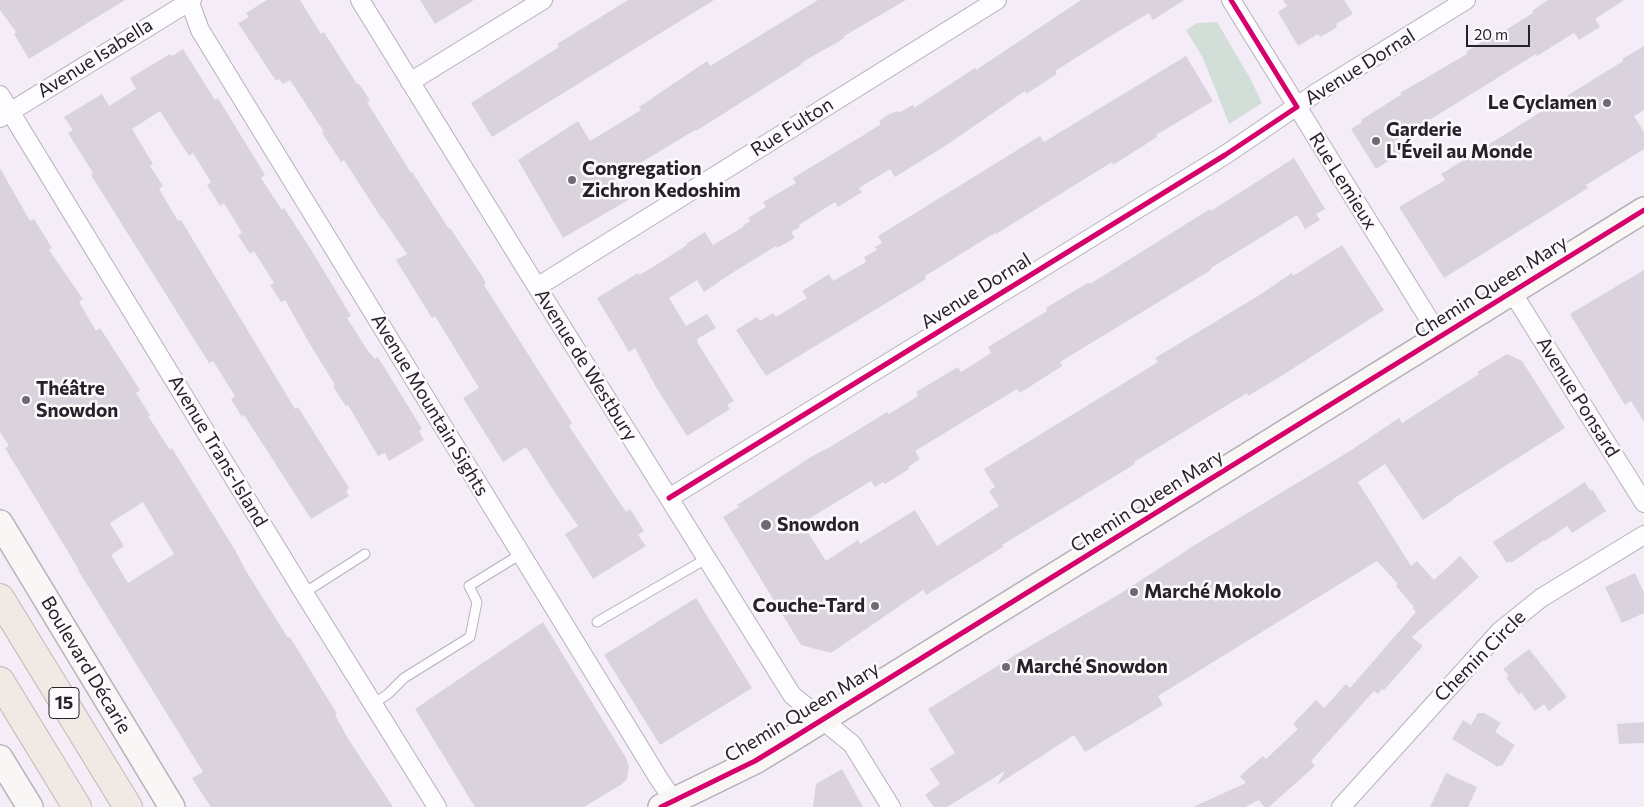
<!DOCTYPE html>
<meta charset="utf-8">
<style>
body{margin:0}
#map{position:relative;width:1644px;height:807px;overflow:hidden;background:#f4edf7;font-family:Commissioner,sans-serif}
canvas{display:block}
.scale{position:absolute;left:1466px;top:25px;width:64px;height:22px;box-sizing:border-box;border:2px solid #272229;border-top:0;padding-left:6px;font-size:15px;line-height:18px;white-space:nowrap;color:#272229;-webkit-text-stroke:4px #fdfafe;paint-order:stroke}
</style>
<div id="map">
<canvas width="1644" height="807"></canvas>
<div class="scale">20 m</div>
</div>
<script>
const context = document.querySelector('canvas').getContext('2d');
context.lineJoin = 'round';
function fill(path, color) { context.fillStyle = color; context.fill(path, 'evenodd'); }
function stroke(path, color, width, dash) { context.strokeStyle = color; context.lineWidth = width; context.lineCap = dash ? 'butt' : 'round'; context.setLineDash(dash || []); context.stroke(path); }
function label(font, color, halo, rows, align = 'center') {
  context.font = font + ' Commissioner,sans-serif'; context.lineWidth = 5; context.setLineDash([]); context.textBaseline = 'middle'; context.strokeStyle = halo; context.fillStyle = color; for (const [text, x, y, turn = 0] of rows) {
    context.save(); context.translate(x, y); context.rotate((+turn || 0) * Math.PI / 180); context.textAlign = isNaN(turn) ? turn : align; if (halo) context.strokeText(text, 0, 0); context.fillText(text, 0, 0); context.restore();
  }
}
const green = new Path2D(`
 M 1217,22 L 1250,78 L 1262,103 L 1229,124 L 1203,58 L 1186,30 L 1197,23 Z`);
const building = new Path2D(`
 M 0,0 L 125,0 L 29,59 L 14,34 L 16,32 L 0,10 Z
 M 267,0 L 300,0 L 321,34 L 324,32 L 357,84 L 359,84 L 370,100 L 367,102 L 411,173 L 412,172 L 449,229 L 450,228 L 482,276 L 486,284 L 484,285 L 572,423 L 569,426 L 626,512 L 630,509 L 644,531 L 638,535 L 646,546 L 593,579 L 565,534 L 578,526 L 554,491 L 526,447 L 503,462 L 463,398 L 479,388 L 435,316 L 432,318 L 396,260 L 407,254 L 383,219 L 382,219 L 344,160 L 341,162 L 322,133 L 324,132 L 290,80 L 283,84 L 279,79 L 276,81 L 238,23 L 249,17 L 246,13 Z
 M 420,0 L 474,0 L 435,24 Z
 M 628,0 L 714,0 L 492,137 L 471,103 L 559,47 L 557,44 Z
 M 818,0 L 906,0 L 844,36 L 844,38 L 835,44 L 834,44 L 801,63 L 802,64 L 696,131 L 695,130 L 614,179 L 628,200 L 563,238 L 518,160 L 578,121 L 590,141 L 641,110 L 639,107 L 707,61 L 710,66 Z
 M 1081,0 L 1184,0 L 1153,20 L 1149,13 L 1109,37 L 1055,71 L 1057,74 L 1026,94 L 1025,91 L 945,146 L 895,177 L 890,169 L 859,188 L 862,192 L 838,207 L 835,202 L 799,225 L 800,227 L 791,232 L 795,238 L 777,248 L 776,246 L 729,275 L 704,292 L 697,280 L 669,298 L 686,326 L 707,314 L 716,328 L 697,339 L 698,342 L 697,342 L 734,401 L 727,405 L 730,409 L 687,436 L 656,387 L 635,348 L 629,352 L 597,298 L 638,273 L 639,275 L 653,267 L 687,245 L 686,244 L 705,232 L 713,245 L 743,227 L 743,226 L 750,221 L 748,218 L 766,207 L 763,202 L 796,183 L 793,178 L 867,133 L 881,124 L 879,121 L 888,115 L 897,111 L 898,113 L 913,105 L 914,108 L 975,68 L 976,70 Z
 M 1283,0 L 1344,0 L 1353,14 L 1336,24 L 1337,27 L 1328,33 L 1320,37 L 1318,34 L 1298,46 L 1278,12 L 1287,6 Z
 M 1548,0 L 1624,0 L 1595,19 L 1600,27 L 1579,40 L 1574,33 L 1537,56 L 1536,54 L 1394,142 L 1401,153 L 1376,169 L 1351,129 L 1362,122 L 1361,120 L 1402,94 L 1400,93 L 1467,54 L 1466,52 L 1489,37 L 1491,39 L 1533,13 L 1532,11 Z
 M 1644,46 L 1644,110 L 1634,116 L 1644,132 L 1644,149 L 1586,185 L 1588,188 L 1444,278 L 1399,207 L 1445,180 L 1441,174 L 1623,61 L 1622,59 Z
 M 183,49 L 215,100 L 218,98 L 265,175 L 261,178 L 282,210 L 284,208 L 310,248 L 351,316 L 347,318 L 368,351 L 375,359 L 378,357 L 422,429 L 419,431 L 424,440 L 389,461 L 385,453 L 378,456 L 348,405 L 346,406 L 339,396 L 333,386 L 335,385 L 308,341 L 285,300 L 281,302 L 270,285 L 274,283 L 254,251 L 250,254 L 238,235 L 242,233 L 224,203 L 220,206 L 207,185 L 211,182 L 193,153 L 189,156 L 160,111 L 132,129 L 153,164 L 150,166 L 163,186 L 159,189 L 178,221 L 181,220 L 295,409 L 298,407 L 349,488 L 346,491 L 349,496 L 311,519 L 244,415 L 242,417 L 231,399 L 235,396 L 213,361 L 209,363 L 91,175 L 93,173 L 68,133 L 73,130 L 64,117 L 102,94 L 109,106 L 136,89 L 130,78 L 170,54 L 172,56 Z
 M 1186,56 L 1213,101 L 1156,135 L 1157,137 L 1113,165 L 1112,162 L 996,234 L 995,233 L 925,276 L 926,279 L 766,376 L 736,330 L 757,317 L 760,321 L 773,313 L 776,317 L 807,298 L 802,291 L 829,274 L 833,281 L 866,262 L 864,257 L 877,250 L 875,247 L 882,243 L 878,236 L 1040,136 L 1044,142 Z
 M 1294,158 L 1325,209 L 1316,214 L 1320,220 L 1305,229 L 1297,215 L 1211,268 L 1211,270 L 1060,362 L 1062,366 L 1023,391 L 1020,393 L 1017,389 L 915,451 L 920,459 L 908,467 L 909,469 L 885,484 L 883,482 L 875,487 L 871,481 L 802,523 L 826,561 L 858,540 L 860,544 L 915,510 L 937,546 L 999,506 L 989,491 L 995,487 L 984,469 L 1158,362 L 1155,358 L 1258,296 L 1292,273 L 1293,276 L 1342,245 L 1384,310 L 1286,373 L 1248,396 L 1247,393 L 1134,462 L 1135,464 L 1002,545 L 1003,547 L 926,595 L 923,590 L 831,653 L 801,645 L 723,517 L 739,507 L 737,505 L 811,457 L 830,447 L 887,412 L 889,414 L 918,396 L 916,392 L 958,367 L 961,372 L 991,353 L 988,347 L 1047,311 L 1046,308 L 1089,282 L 1090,284 L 1210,209 L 1211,211 Z
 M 0,168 L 30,221 L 34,219 L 52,248 L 49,250 L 83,299 L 79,302 L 96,331 L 100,328 L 140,390 L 136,393 L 150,415 L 148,416 L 170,450 L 172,448 L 204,500 L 235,550 L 246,571 L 288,638 L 290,637 L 337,714 L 335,715 L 347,737 L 393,807 L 211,807 L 199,789 L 192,778 L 203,772 L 78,570 L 79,570 L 5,448 L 9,446 L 0,432 ZM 143,502 L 174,554 L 128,583 L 111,555 L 124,546 L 110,523 Z
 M 1644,270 L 1644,422 L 1631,401 L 1625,405 L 1570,314 Z
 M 1507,354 L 1522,361 L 1565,428 L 1453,499 L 1453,500 L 1423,520 L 1385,464 L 1358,482 L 1411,566 L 1417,561 L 1434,580 L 1460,556 L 1479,577 L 1412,637 L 1423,646 L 1384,690 L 1382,689 L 1378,694 L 1374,691 L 1311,761 L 1315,766 L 1269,807 L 1264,807 L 1259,800 L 1245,807 L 1193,807 L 1246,783 L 1240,776 L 1263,756 L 1266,759 L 1298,729 L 1293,724 L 1316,700 L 1324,708 L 1346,684 L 1350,688 L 1416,612 L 1412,608 L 1414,607 L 1396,586 L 1398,584 L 1377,561 L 1158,696 L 1163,705 L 1085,752 L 1074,735 L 997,785 L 1005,771 L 947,807 L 934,807 L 925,795 L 940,784 L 930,769 L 955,753 L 928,709 L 1020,652 L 1118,595 L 1198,543 L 1350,451 L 1399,418 L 1402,423 L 1479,374 L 1477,372 Z
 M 1585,482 L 1590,491 L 1592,489 L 1606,511 L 1572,533 L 1567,526 L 1545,541 L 1544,540 L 1511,563 L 1510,561 L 1507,563 L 1493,542 Z
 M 1635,573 L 1644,593 L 1644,613 L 1622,623 L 1605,587 Z
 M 696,598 L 752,688 L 660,745 L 604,655 Z
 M 543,622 L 626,758 L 629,766 L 627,779 L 622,784 L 584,807 L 475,807 L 415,709 Z
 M 1529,649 L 1567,697 L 1549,711 L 1544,704 L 1535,711 L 1521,692 L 1519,695 L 1506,678 L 1509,676 L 1503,669 Z
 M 1478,713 L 1484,713 L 1501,723 L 1495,732 L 1515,745 L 1502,766 L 1499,765 L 1498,767 L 1452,739 L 1463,720 L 1471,725 Z
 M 1644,722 L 1644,743 L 1619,744 L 1617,724 Z
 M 842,769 L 863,807 L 813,807 L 816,784 Z
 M 1446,773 L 1477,787 L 1468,807 L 1430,807 Z`);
const lane = new Path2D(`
 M 304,593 L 365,554
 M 597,622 L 706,559
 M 373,704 L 388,694 L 404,678 L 470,637 L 477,602 L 469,586 L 521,554`);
const street = new Path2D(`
 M 189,0 L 200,30 L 659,779 L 678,807
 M 360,0 L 537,287 L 792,695 L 852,744 L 891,807
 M 1231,0 L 1440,337
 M 410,82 L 543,0
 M 0,95 L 304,593 L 437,807
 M 0,118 L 192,0
 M 537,287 L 997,0
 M 1512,292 L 1644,503
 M 669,498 L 1225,155 L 1316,93 L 1466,0
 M 1341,807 L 1500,631 L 1541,598 L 1644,535`);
const secondary = new Path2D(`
 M 0,523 L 172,807
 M 0,758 L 30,807
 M 661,807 L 755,761 L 796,736 L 1644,210`);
const highway = new Path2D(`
 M 0,598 L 128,807
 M 0,681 L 77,807`);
const cycleway = new Path2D(`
 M 669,498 L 1225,155 L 1297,107 L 1231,0
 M 661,807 L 755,761 L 796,736 L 1644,210`);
const markers = [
 [1607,103,5,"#6f6971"],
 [1376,141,5,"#6f6971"],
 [572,180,5,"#6f6971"],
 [26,400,5,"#6f6971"],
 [766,525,6,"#6f6971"],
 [1134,592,5,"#6f6971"],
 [875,606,5,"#6f6971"],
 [1006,667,5,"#6f6971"]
];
const shields = [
 [64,703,30]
];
const shieldNames = [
 ["15",64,703]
];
const streetNames = [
 ["Avenue Isabella",95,58,-32],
 ["Avenue Dornal",1360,67,-32],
 ["Rue Fulton",792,127,-32],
 ["Rue Lemieux",1343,181,58],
 ["Chemin Queen Mary",1491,287,-32],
 ["Avenue Dornal",976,291,-32],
 ["Avenue de Westbury",586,365,58],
 ["Avenue Ponsard",1578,397,58],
 ["Avenue Mountain Sights",430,405,59],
 ["Avenue Trans-Island",218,451,59],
 ["Chemin Queen Mary",1147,501,-32],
 ["Chemin Circle",1480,656,-45],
 ["Boulevard Décarie",86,665,59],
 ["Chemin Queen Mary",802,712,-31]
];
const poiNames = [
 ["Le Cyclamen",1597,103,"right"],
 ["Garderie",1386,130],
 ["L'Éveil au Monde",1386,152],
 ["Congregation",582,169],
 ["Zichron Kedoshim",582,191],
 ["Théâtre",36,389],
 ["Snowdon",36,411],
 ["Snowdon",777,525],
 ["Marché Mokolo",1144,592],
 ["Couche-Tard",865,606,"right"],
 ["Marché Snowdon",1016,667]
];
fill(green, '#d2ded8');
fill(building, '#dad3de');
stroke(lane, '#b6b1b9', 11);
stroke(street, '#b6b1b9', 20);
stroke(secondary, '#b6b1b9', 28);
stroke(highway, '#c2b8b7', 30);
stroke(lane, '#fdfcfe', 9);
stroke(street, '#fdfcfe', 18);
stroke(secondary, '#f9f6f6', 25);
stroke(highway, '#f0e9e4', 28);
stroke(cycleway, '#d6006c', 5);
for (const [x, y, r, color] of markers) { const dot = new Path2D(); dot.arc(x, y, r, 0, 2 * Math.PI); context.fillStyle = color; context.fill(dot); stroke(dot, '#fdfafe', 2); }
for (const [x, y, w] of shields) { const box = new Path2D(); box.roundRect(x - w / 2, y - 15.5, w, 31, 4); context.fillStyle = '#fdfafe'; context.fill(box); stroke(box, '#272229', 1); }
label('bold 18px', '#272229', null, shieldNames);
label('19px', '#272229', '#fdfafe', streetNames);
label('bold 19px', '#272229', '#fdfafe', poiNames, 'left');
</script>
